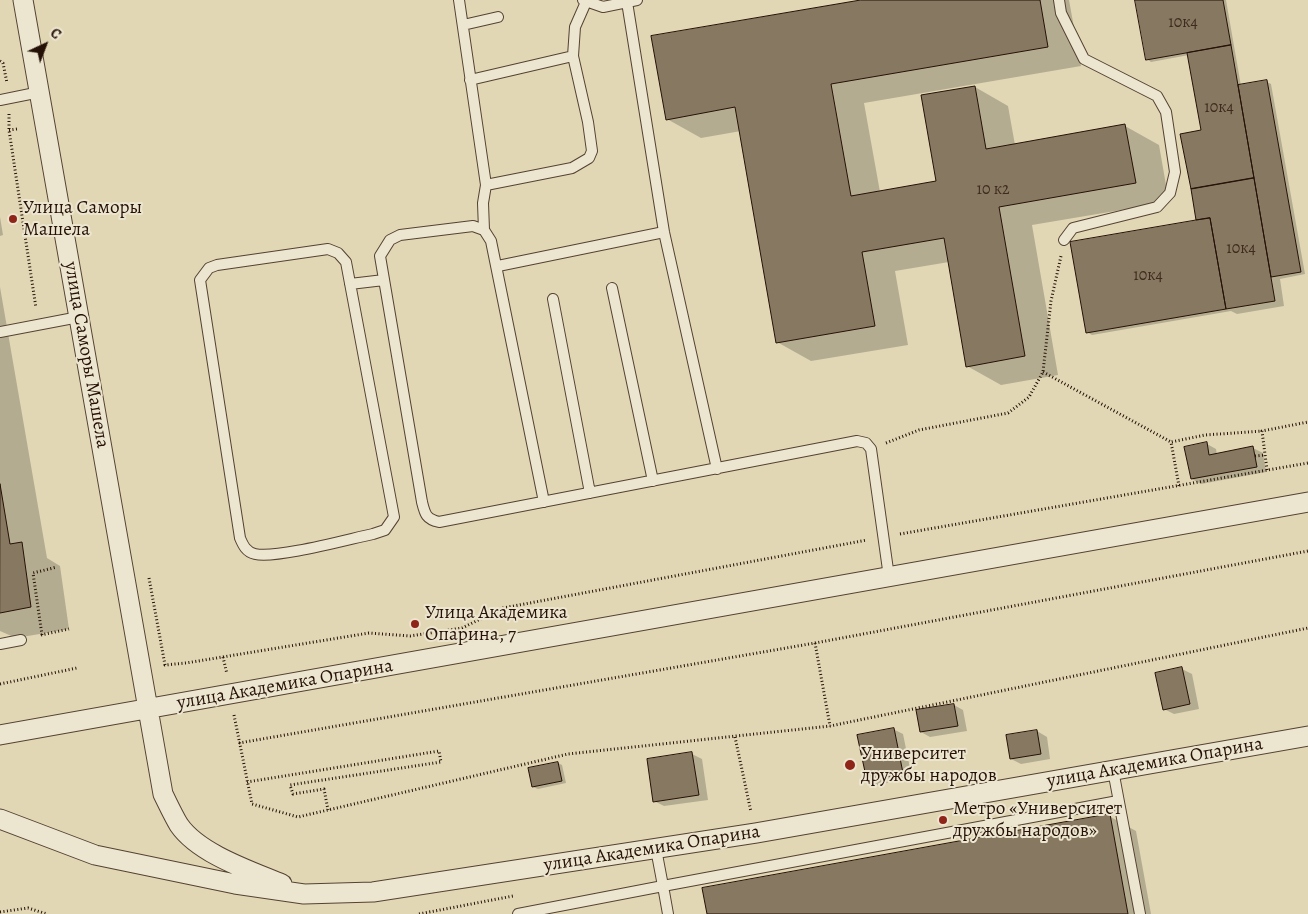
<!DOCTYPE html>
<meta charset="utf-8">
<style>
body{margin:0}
#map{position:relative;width:1308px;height:914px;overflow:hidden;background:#e1d7b5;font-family:Alegreya,serif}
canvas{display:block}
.north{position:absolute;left:20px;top:20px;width:50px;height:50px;-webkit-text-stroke:4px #ece5cf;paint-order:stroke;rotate:43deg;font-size:14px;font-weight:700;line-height:20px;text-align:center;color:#251106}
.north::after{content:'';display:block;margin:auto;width:18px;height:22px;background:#251106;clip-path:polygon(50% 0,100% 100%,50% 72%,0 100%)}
</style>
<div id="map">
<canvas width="1308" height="914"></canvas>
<div class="north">С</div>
</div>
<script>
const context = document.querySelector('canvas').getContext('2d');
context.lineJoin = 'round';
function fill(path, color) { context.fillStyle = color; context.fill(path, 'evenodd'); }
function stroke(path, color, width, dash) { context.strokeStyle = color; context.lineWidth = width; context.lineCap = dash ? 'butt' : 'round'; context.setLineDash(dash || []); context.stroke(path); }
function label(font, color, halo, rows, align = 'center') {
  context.font = font + ' Alegreya,serif'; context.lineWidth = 4; context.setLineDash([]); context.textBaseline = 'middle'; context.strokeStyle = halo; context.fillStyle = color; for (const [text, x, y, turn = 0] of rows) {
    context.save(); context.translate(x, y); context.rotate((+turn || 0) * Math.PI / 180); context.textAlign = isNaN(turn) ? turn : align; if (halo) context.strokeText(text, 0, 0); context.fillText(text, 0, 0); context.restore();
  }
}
const shadow = new Path2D(`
 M 868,0 L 1069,0 L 1081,66 L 864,103 L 880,192 L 938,182 L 975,87 L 1008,106 L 1015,145 L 1125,126 L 1159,145 L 1169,202 L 1032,225 L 1058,375 L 1001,385 L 967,366 L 949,262 L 895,271 L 908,345 L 811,361 L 777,342 L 741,131 L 701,138 L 667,119 Z
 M 1137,0 L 1226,0 L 1241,86 L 1267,82 L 1271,84 L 1305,274 L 1280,279 L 1284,306 L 1237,314 L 1231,311 L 1092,335 L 1087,332 L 1199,221 L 1197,219 L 1202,131 L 1189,55 L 1151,62 L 1147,59 Z
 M 0,217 L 3,235 L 0,236 Z
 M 0,287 L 47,558 L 60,566 L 69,629 L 16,638 L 0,631 Z
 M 1207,444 L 1216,449 L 1217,455 L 1253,448 L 1263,453 L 1266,472 L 1201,484 L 1192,479 Z
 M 1182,669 L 1192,674 L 1199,709 L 1174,714 L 1164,709 Z
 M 954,705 L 963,710 L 967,731 L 930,737 L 921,732 Z
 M 893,729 L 903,734 L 912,778 L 877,785 L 868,780 Z
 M 1037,731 L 1047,737 L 1050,759 L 1021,764 L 1011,759 Z
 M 692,754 L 702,759 L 708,800 L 664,806 L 654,801 Z
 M 558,763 L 562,765 L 566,783 L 538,789 L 533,787 Z
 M 1109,816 L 1136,831 L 1151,914 L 708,914 Z`);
const building = new Path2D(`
 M 861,0 L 1040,0 L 1048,47 L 831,84 L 851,196 L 936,181 L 921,95 L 975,86 L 986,149 L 1125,124 L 1136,183 L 999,207 L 1025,356 L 966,367 L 944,238 L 862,252 L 875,326 L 776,343 L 735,107 L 666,120 L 651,36 Z
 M 1135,0 L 1223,0 L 1231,45 L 1146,60 Z
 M 1231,45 L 1254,178 L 1191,189 L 1180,134 L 1201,130 L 1187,53 Z
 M 1267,80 L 1301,272 L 1271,277 L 1238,85 Z
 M 1254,178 L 1275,301 L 1226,309 L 1210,218 L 1196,220 L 1191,189 Z
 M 1210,218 L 1226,309 L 1086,333 L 1070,242 Z
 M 1207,442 L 1209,455 L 1253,446 L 1257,467 L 1191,479 L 1184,447 Z
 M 0,484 L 10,544 L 22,542 L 31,607 L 0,613 Z
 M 1182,667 L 1190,704 L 1163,710 L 1155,673 Z
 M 954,704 L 958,726 L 920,732 L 916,710 Z
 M 894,728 L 903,773 L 867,781 L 857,735 Z
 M 1037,730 L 1041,754 L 1010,759 L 1006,735 Z
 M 692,752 L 699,795 L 653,802 L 647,759 Z
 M 558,762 L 562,781 L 532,787 L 528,768 Z
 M 1110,814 L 1128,914 L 707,914 L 702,888 Z`);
const path = new Path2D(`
 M 0,61 L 3,63 L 7,83
 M 9,114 L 9,130 L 36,308
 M 9,130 L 17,129
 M 1043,372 L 1171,442
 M 886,443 L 919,430 L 1008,413 L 1029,397 L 1043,372 L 1051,301 L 1061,256
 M 1255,456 L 1265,455
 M 1267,470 L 1262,431 L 1308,422
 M 1179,486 L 1171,442 L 1205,435 L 1262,431
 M 900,534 L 1308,463
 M 149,578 L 165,665 L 186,663 L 369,633 L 410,636 L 462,628 L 503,608 L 867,540
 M 41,635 L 69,629
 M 42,635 L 33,573 L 57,567
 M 815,643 L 830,726
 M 223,657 L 227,674
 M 0,684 L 77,668
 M 234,715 L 252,804 L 298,817 L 568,754 L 830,726 L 1308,628
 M 735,737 L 751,812
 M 239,743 L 815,643 L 1308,551
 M 247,782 L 439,751 L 441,762 L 290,785 L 293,794 L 324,789 L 328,810
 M 0,912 L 28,908 L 47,914
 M 419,914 L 513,896`);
const service = new Path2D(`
 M 459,0 L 486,185 L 483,203 L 484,230
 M 583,0 L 603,7 L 637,0
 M 1059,0 L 1061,13 L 1084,59 L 1157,96 L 1166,112 L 1175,172 L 1170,193 L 1157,207 L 1073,228 L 1064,240
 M 627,2 L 664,232 L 717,469
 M 463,25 L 498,17
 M 470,80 L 573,56
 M 0,100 L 40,92
 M 486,185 L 572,168 L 589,158 L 592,151 L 588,122 L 573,56 L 575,27 L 586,2
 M 328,249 L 338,253 L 346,262 L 394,517 L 385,530 L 373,534 C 349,539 276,559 255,554 C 246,552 243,545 240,538 L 200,280 L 209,268 L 217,265 Z
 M 498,266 L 664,232
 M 350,284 L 384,280
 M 612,288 L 653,481
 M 553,299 L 590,493
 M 0,332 L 79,317
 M 544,502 L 491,241 L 484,230 L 473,226 L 400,235 L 390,240 L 380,256 L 422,502 C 425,514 426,519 439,522 L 857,441 L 866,443 L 871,449 L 889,577
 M 0,644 L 21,640
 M 1113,770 L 1140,914
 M 518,914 L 663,886 L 656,849
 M 668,914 L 663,886 L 1118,801`);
const minor = new Path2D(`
 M 23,0 L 163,794 C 168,804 173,815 179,825 C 199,854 251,871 282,884
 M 0,735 L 1308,502
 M 0,819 L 95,855 L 235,884 L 304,894 L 373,892 L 756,833 L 1308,736`);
const markers = [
 [13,219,5,"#8f2418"],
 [415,624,5,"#8f2418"],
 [850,765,6,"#8f2418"],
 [943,820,5,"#8f2418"]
];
const numberNames = [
 ["10к4",1183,23],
 ["10к4",1219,108],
 ["10 к2",993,190],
 ["10к4",1241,249],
 ["10к4",1148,276]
];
const poiNames = [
 ["Улица Саморы",23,208],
 ["Машела",23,230],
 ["Улица Академика",425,613],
 ["Опарина, 7",425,635],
 ["Университет",861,754],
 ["дружбы народов",861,776],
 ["Метро «Университет",953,809],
 ["дружбы народов»",953,831]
];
const streetNames = [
 ["улица Саморы Машела",86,355,80],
 ["улица Академика Опарина",285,685,-10],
 ["улица Академика Опарина",1155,763,-10],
 ["улица Академика Опарина",652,849,-9]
];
fill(shadow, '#0003');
fill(building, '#877861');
stroke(building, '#251106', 1);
stroke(service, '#544232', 12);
stroke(minor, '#544232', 21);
stroke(path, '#251106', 3, [1, 2.5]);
stroke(service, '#ece5cf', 10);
stroke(minor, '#ece5cf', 19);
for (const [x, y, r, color] of markers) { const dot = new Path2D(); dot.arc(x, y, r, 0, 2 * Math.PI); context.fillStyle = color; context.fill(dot); stroke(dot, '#ece5cf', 2); }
label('16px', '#3e2b1d', null, numberNames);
label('19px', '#251106', '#ece5cf', poiNames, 'left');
label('19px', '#251106', '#ece5cf', streetNames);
</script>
